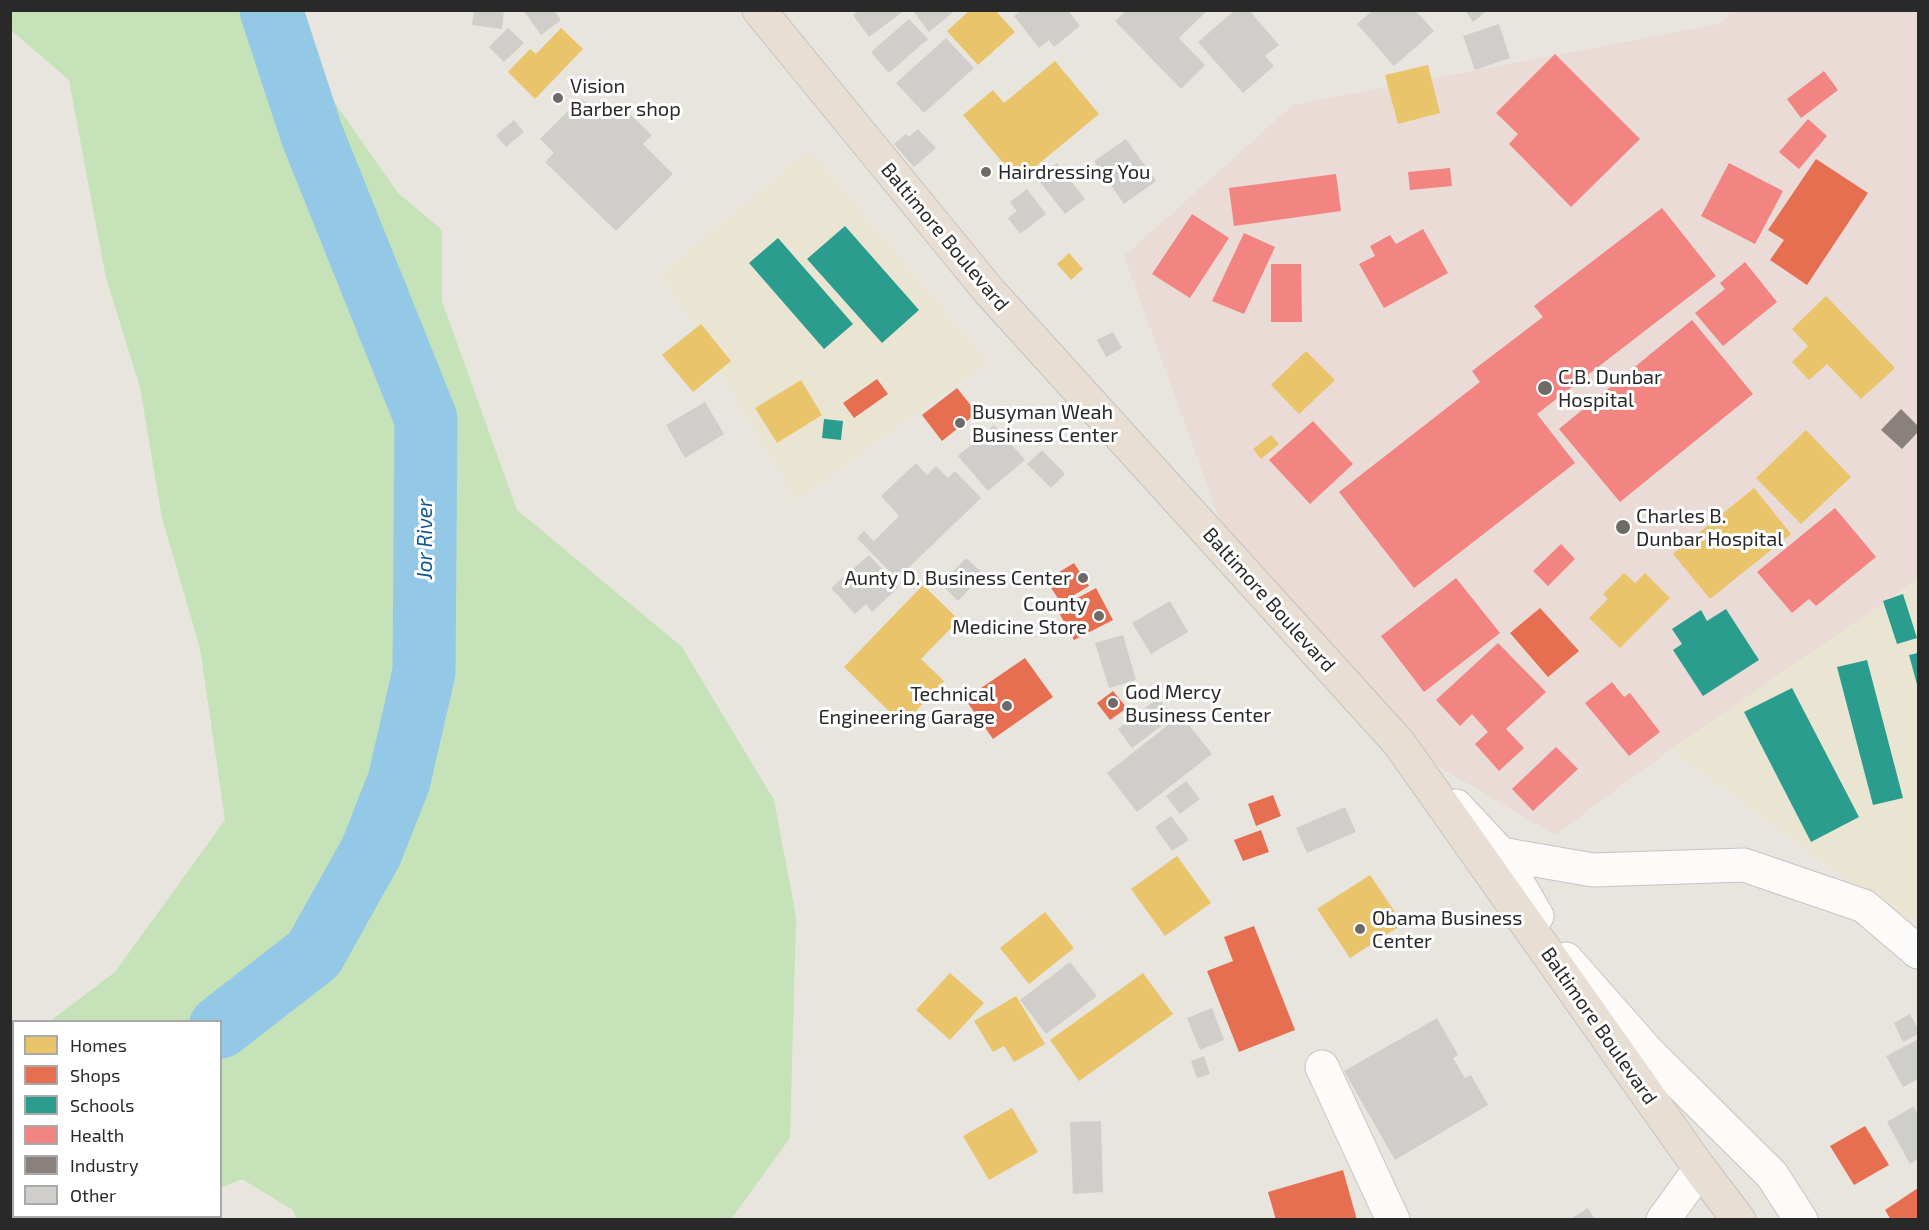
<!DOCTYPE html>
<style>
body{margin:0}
#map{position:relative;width:1929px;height:1230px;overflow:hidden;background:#e8e5de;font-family:"Exo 2",sans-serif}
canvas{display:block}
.frame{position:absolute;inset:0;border:12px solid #292929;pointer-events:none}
.legend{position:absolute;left:12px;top:1020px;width:210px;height:198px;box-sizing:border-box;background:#fff;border:2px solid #a9a9a9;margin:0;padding:8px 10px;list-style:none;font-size:18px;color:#292929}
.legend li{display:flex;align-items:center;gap:12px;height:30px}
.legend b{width:30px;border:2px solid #a9a9a9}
</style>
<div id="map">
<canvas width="1929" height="1230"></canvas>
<div class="frame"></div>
<ul class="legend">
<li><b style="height:16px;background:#e9c46a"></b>Homes</li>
<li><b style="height:16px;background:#e76f51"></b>Shops</li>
<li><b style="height:16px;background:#2a9d8f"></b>Schools</li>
<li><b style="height:16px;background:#f28482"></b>Health</li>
<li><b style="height:16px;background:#8a817c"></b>Industry</li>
<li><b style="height:16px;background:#d0ceca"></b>Other</li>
</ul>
</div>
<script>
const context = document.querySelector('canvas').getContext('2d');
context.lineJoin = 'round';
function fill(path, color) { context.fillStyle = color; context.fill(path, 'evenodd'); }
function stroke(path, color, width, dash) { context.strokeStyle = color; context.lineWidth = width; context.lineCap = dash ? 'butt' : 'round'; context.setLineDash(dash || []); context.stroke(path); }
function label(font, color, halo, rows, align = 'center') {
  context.font = font + ' "Exo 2",sans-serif'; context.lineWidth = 6; context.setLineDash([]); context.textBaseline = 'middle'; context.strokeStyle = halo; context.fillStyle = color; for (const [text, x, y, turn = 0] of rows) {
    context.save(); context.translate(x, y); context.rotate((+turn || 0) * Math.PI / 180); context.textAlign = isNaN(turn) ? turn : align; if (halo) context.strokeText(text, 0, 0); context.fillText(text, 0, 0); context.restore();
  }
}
const education = new Path2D(`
 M 809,150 L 987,362 L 796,500 L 662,274 Z
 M 1918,579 L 1918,916 L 1907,924 L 1671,749 Z`);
const medical = new Path2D(`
 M 1732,11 L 1918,11 L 1918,579 L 1671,749 L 1555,835 L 1424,758 L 1220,520 L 1124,256 L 1293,105 L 1719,24 Z`);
const green = new Path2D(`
 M 11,10 L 271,11 L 296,54 L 335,103 L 398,193 L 442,230 L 442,301 L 517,510 L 682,647 L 774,800 L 796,917 L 790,1138 L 731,1219 L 296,1219 L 293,1210 L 242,1179 L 221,1188 L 220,1022 L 50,1021 L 115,972 L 225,820 L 200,648 L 162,518 L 140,387 L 106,278 L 69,80 L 11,30 Z
 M 13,1051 L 14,1216 L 111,1217 L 92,1220 L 11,1219 L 10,1053 Z`);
const homes = new Path2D(`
 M 970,10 L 995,10 L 1015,32 L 978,65 L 947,31 Z
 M 561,28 L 583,49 L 535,99 L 508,72 L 530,49 L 536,54 Z
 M 1055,61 L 1099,114 L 1018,181 L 963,115 L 993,90 L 1004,103 Z
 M 1428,65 L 1440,113 L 1398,124 L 1385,75 Z
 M 1069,253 L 1083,269 L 1071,280 L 1057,264 Z
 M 1826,296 L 1895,368 L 1861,399 L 1827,364 L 1809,380 L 1792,362 L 1808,346 L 1792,329 Z
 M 701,324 L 731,361 L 693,392 L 662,355 Z
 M 1306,351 L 1335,380 L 1299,414 L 1271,385 Z
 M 801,380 L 822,415 L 777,443 L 755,408 Z
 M 1806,430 L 1851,477 L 1801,524 L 1756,478 Z
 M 1271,435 L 1279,444 L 1261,459 L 1253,449 Z
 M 1754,488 L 1791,534 L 1710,599 L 1673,554 Z
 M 1624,573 L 1635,583 L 1645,573 L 1670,598 L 1620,648 L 1589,618 L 1608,599 L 1603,594 Z
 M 923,585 L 959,620 L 921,659 L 944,681 L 903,725 L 844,667 Z
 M 1177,856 L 1211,903 L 1165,936 L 1131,889 Z
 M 1370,875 L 1403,924 L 1350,958 L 1317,909 Z
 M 1045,912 L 1074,948 L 1029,984 L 1000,948 Z
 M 950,973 L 984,1003 L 950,1040 L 916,1010 Z
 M 1143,973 L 1173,1014 L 1079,1081 L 1050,1040 Z
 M 1016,996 L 1045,1044 L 1014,1062 L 1004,1046 L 993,1052 L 974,1021 Z
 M 1012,1108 L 1038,1152 L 989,1180 L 963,1136 Z`);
const shops = new Path2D(`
 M 1816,159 L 1868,193 L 1807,285 L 1770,260 L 1784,240 L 1768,230 Z
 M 877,379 L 888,394 L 854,418 L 843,403 Z
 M 957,388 L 977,413 L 942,441 L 922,415 Z
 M 1074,563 L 1089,586 L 1061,603 L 1046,580 Z
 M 1096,588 L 1113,620 L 1074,640 L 1057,609 Z
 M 1540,608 L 1579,651 L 1548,677 L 1510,633 Z
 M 1025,658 L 1053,697 L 993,739 L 965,699 Z
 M 1113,691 L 1127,708 L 1110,720 L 1097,703 Z
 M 1273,795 L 1281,816 L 1256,826 L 1248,804 Z
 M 1261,830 L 1269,852 L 1243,861 L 1234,840 Z
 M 1254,926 L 1295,1030 L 1239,1052 L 1207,971 L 1233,961 L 1224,937 Z
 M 1865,1126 L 1889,1165 L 1854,1185 L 1830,1146 Z
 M 1343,1170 L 1357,1220 L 1276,1220 L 1268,1192 Z
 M 1918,1188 L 1918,1220 L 1891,1220 L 1885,1210 Z`);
const schools = new Path2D(`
 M 845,226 L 919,310 L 882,343 L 807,259 Z
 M 778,238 L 853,324 L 824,349 L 749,263 Z
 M 824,419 L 843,421 L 841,440 L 822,438 Z
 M 1903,594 L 1917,638 L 1897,644 L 1883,601 Z
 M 1726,609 L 1759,660 L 1703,696 L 1673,650 L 1682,644 L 1672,629 L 1701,610 L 1707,621 Z
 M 1918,653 L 1918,688 L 1909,655 Z
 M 1867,660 L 1903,798 L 1873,805 L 1837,667 Z
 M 1792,688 L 1859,817 L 1811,842 L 1744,712 Z`);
const health = new Path2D(`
 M 1555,54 L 1640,139 L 1571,207 L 1509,144 L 1518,134 L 1496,113 Z
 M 1824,71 L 1838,90 L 1801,118 L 1787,99 Z
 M 1808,119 L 1827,136 L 1799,169 L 1779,152 Z
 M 1729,163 L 1783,191 L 1755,244 L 1701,216 Z
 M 1450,168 L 1452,186 L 1410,190 L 1408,172 Z
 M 1336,174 L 1341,211 L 1234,226 L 1229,188 Z
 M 1662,208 L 1716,276 L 1537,414 L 1575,463 L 1414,588 L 1339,492 L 1480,382 L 1472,371 L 1543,317 L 1534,306 Z
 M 1192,214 L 1229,238 L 1190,298 L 1152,274 Z
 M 1423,229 L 1448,273 L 1384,308 L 1359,264 L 1375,256 L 1370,246 L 1390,235 L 1396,244 Z
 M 1244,233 L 1275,247 L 1244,314 L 1212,301 Z
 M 1745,262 L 1777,302 L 1723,346 L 1695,313 L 1725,289 L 1720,283 Z
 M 1271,264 L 1301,264 L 1302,322 L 1271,322 Z
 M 1692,320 L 1753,394 L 1620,502 L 1559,429 Z
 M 1313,421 L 1353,464 L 1310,504 L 1269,460 Z
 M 1835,508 L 1876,557 L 1816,606 L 1809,599 L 1792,613 L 1757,572 Z
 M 1561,544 L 1575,559 L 1548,586 L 1533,571 Z
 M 1456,578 L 1500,633 L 1424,692 L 1381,636 Z
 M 1498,643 L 1546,692 L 1506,729 L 1524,748 L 1499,771 L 1475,744 L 1488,732 L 1472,714 L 1460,726 L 1436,700 Z
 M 1612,682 L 1624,697 L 1630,693 L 1660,732 L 1629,756 L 1585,703 Z
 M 1556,747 L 1578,769 L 1533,811 L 1512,789 Z`);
const industry = new Path2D(`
 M 1901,409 L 1918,426 L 1918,432 L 1902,449 L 1881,430 Z`);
const river = new Path2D(`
 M 220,1027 L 314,954 L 371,852 L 399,781 L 424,672 L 426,419 L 312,135 L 271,10
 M 10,1191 L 14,1188`);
const building = new Path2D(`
 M 474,10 L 504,10 L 502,29 L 472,25 Z
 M 523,10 L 554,10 L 561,20 L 541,35 Z
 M 859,10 L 905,10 L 869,37 L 853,15 Z
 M 912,10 L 956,10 L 929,32 Z
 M 1021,10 L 1068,10 L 1080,26 L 1054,47 L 1049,40 L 1039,48 L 1014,16 Z
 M 1126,10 L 1208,10 L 1179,38 L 1205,65 L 1181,89 L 1115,21 Z
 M 1235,10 L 1249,10 L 1279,45 L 1265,56 L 1274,66 L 1243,93 L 1198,42 Z
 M 1373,10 L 1415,10 L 1434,31 L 1394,66 L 1357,24 Z
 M 1465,10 L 1488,10 L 1473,22 Z
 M 909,19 L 928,39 L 889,73 L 871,52 Z
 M 1499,24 L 1510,58 L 1475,70 L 1463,36 Z
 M 508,28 L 524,43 L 504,62 L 489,47 Z
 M 946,38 L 974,68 L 924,113 L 896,83 Z
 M 581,98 L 603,118 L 618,103 L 652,135 L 643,144 L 673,174 L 616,231 L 545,162 L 554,153 L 540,139 Z
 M 514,120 L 524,132 L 506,147 L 496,135 Z
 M 918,129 L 936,148 L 914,167 L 894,144 L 906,134 L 909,137 Z
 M 1126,139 L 1156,181 L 1124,204 L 1094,161 Z
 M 1057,163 L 1085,199 L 1065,214 L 1037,178 Z
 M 1027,189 L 1046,214 L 1020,234 L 1008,218 L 1017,211 L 1010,202 Z
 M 1113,332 L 1122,348 L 1106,357 L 1097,340 Z
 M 705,402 L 724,434 L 685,458 L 666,425 Z
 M 994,425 L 1025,460 L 988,491 L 958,456 Z
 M 1042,450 L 1065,474 L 1051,488 L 1027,464 Z
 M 916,463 L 927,475 L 936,466 L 948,478 L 955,471 L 981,498 L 897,579 L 857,538 L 864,531 L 874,541 L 899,516 L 881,496 Z
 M 869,555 L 899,587 L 872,612 L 866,604 L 855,614 L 831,588 Z
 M 966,558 L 984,574 L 958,601 L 941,584 Z
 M 1170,601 L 1188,632 L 1151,654 L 1132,623 Z
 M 1123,635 L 1136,680 L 1109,688 L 1095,643 Z
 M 1158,698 L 1173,717 L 1132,748 L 1118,729 Z
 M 1181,715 L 1212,754 L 1137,812 L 1107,773 Z
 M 1186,781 L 1200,799 L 1180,814 L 1166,796 Z
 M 1345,807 L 1356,832 L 1307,853 L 1296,828 Z
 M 1171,816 L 1189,840 L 1172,851 L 1155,827 Z
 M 1070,962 L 1097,996 L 1046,1034 L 1020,1000 Z
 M 1212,1008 L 1224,1040 L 1200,1050 L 1187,1018 Z
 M 1910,1014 L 1918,1029 L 1918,1034 L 1903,1042 L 1894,1023 Z
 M 1437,1018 L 1458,1055 L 1453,1058 L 1465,1078 L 1471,1075 L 1488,1105 L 1395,1160 L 1344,1071 Z
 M 1917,1040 L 1918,1079 L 1903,1087 L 1886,1056 Z
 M 1204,1056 L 1210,1074 L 1197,1078 L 1191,1061 Z
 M 1914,1106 L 1918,1115 L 1918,1159 L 1910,1164 L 1887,1122 Z
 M 1101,1121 L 1103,1192 L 1073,1194 L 1070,1122 Z
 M 1588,1208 L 1595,1220 L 1569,1220 Z`);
const street = new Path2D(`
 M 1456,806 L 1501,854 L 1537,916
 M 1501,854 L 1593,870 L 1744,865 L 1864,906 L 1918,952
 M 1566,959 L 1647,1051 L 1772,1175 L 1801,1220
 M 1322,1067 L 1393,1220
 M 1663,1220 L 1700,1169`);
const highway = new Path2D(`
 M 759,10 L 989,291 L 1399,743 L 1700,1169 L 1739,1220`);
const markers = [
 [558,98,6,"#6c6b68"],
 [986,172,6,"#6c6b68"],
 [1545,388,8,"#6c6b68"],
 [960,423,6,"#6c6b68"],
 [1623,527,8,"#6c6b68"],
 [1083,578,6,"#6c6b68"],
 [1099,616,6,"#6c6b68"],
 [1113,703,6,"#6c6b68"],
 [1007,706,6,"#6c6b68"],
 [1360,929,6,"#6c6b68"]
];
const poiNames = [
 ["Vision",570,86],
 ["Barber shop",570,109],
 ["Hairdressing You",998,172],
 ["C.B. Dunbar",1558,377],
 ["Hospital",1558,400],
 ["Busyman Weah",972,412],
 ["Business Center",972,435],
 ["Charles B.",1636,516],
 ["Dunbar Hospital",1636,539],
 ["Aunty D. Business Center",1071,578,"right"],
 ["County",1087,604,"right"],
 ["Medicine Store",1087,627,"right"],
 ["God Mercy",1125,692],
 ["Business Center",1125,715],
 ["Technical",995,694,"right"],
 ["Engineering Garage",995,717,"right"],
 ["Obama Business",1372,918],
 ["Center",1372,941]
];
const streetNames = [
 ["Baltimore Boulevard",945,237,50],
 ["Baltimore Boulevard",1269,600,48],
 ["Baltimore Boulevard",1599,1026,55]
];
const waterNames = [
 ["Jor River",425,539,-90]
];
fill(education, '#eae5d3');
fill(medical, '#eadbd7');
fill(green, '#c5e2b8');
fill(homes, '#e9c46a');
fill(shops, '#e76f51');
fill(schools, '#2a9d8f');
fill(health, '#f28482');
fill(industry, '#8a817c');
stroke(river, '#94c8e7', 63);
fill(building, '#d0ceca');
stroke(street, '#c5c4c4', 35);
stroke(highway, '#c4c3c0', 35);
stroke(street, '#fcfbfa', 33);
stroke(highway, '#e8ded3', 33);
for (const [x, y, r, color] of markers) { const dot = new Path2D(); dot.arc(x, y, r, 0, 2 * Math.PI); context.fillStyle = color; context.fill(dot); stroke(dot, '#fff', 2); }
label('20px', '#292929', '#fff', poiNames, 'left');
label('20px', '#292929', '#fff', streetNames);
label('italic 21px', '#115895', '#fff', waterNames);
</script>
